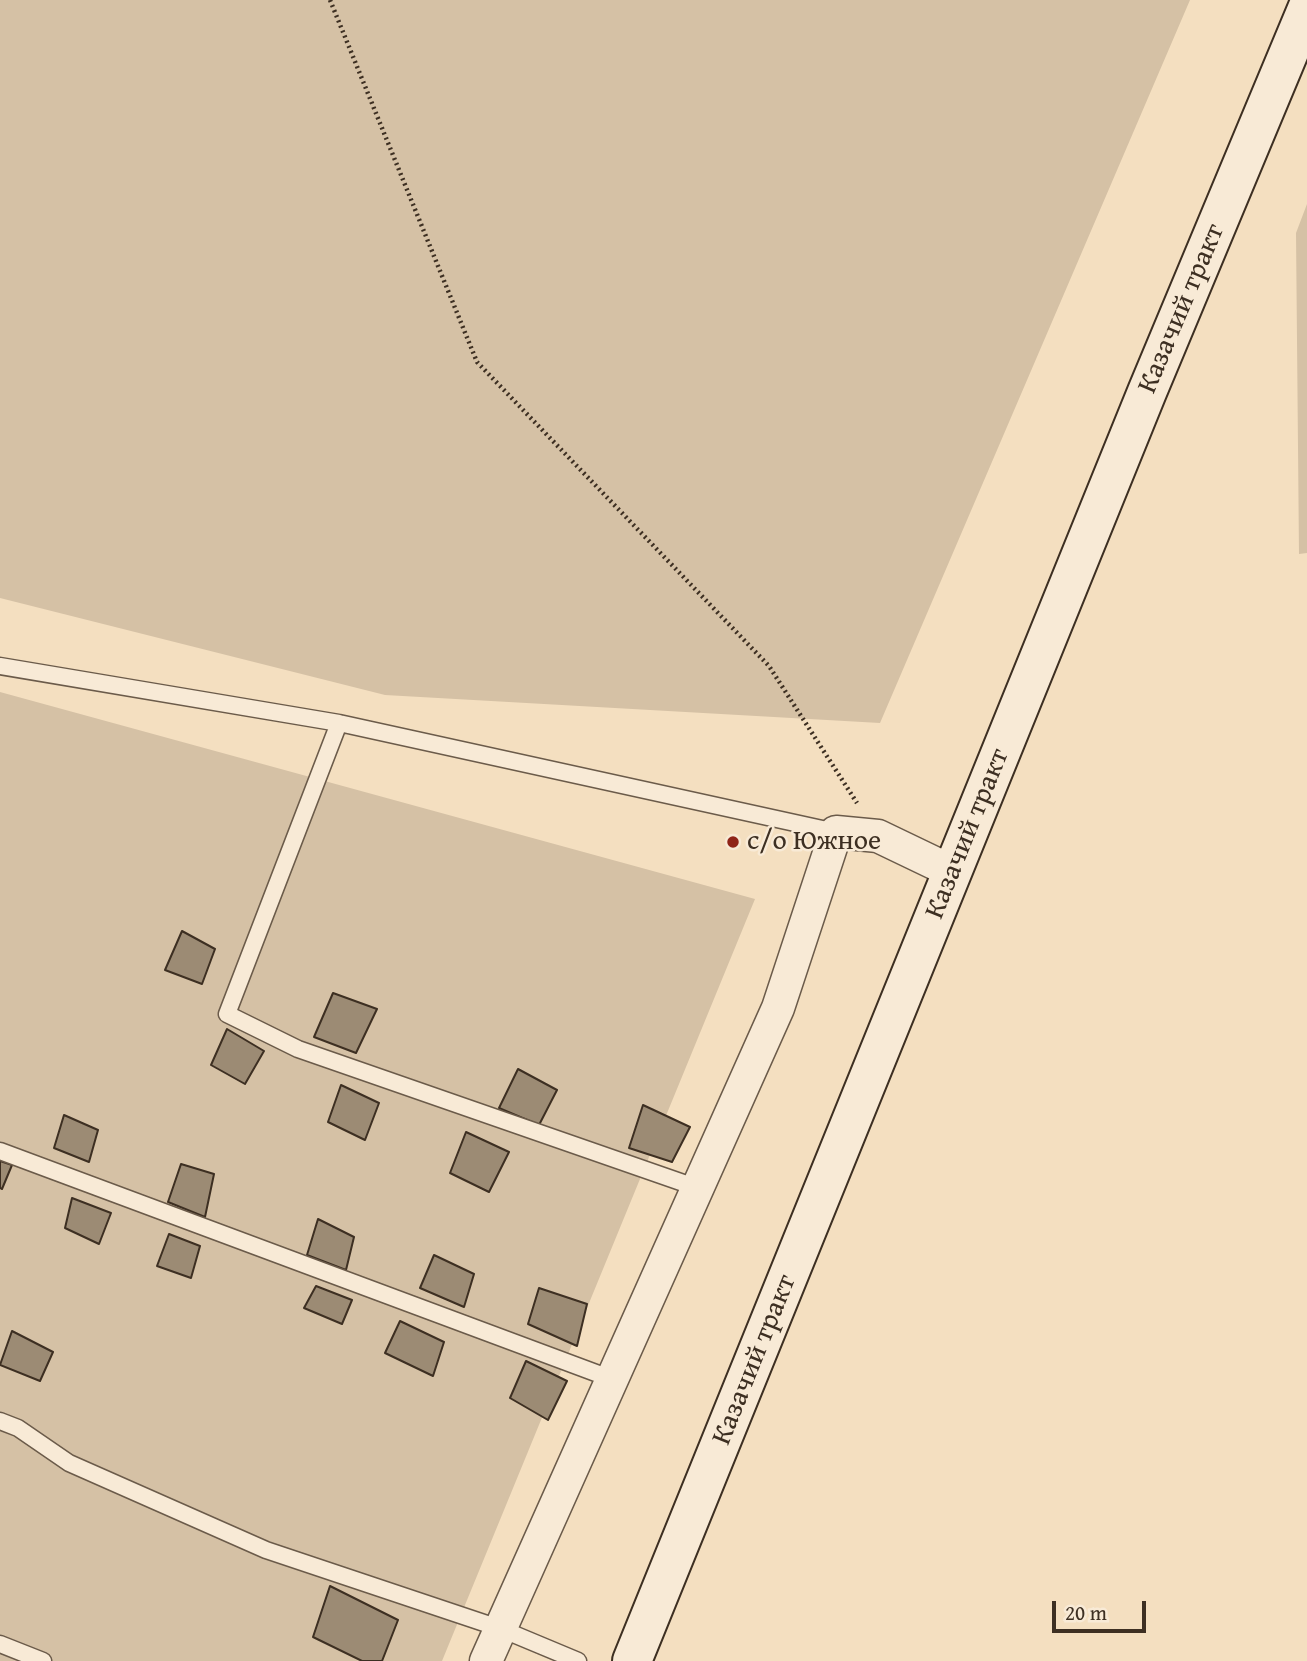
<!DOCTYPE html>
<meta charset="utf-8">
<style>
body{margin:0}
#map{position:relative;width:1307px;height:1661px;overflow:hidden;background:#f4dfc0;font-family:"Gentium Book Plus",serif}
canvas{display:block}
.scale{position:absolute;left:1052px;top:1601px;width:94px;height:32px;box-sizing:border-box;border:4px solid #3d2f22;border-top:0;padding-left:9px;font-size:21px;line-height:24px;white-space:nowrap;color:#3d2f22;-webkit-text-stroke:5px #f8ead6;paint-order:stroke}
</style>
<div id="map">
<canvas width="1307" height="1661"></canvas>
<div class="scale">20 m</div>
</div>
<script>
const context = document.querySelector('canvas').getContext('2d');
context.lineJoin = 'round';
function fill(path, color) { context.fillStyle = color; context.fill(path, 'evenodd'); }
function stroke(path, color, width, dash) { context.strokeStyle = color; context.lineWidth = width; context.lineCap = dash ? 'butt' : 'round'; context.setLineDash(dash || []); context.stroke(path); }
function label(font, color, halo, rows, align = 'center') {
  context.font = font + ' "Gentium Book Plus",serif'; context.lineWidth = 5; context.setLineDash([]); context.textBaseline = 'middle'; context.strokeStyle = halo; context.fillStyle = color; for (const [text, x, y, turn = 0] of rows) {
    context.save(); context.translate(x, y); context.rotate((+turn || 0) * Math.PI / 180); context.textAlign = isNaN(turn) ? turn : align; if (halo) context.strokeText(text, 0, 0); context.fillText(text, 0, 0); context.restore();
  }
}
const green = new Path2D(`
 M 0,0 L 1190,0 L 880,723 L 385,695 L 0,598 Z
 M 1307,204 L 1307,553 L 1299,554 L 1296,233 Z
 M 0,692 L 755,899 L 442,1661 L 0,1661 Z`);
const building = new Path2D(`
 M 182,931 L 215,949 L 202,984 L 165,970 Z
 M 333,993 L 377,1009 L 356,1053 L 314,1037 Z
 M 227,1029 L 264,1051 L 245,1084 L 211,1065 Z
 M 518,1069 L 557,1090 L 539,1125 L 499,1108 Z
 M 341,1085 L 379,1103 L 365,1140 L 328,1122 Z
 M 643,1105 L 690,1127 L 672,1162 L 629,1148 Z
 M 64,1115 L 98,1130 L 89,1162 L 54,1148 Z
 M 466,1132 L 509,1152 L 489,1192 L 450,1173 Z
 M 0,1161 L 12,1165 L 2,1189 L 0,1188 Z
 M 181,1164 L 214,1174 L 205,1217 L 168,1202 Z
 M 72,1198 L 111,1213 L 99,1244 L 65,1228 Z
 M 318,1219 L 354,1237 L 346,1270 L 307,1255 Z
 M 169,1234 L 200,1246 L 191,1278 L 157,1266 Z
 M 434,1255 L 474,1274 L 464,1307 L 420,1288 Z
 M 316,1286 L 352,1300 L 342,1324 L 304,1308 Z
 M 539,1288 L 587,1304 L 577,1346 L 528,1324 Z
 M 400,1321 L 444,1342 L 433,1376 L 385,1353 Z
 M 12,1331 L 53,1352 L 40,1381 L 0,1365 Z
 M 526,1361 L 567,1381 L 548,1420 L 510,1398 Z
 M 330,1586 L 398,1620 L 382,1661 L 362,1661 L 313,1637 Z`);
const path = new Path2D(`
 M 330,0 L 477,362 L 769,666 L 857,803`);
const service = new Path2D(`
 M 0,666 L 339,723 L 836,832
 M 339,723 L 227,1014 L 298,1049 L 695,1187
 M 0,1151 L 612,1379
 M 0,1421 L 18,1428 L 69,1463 L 266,1550 L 499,1628 L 578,1661
 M 0,1644 L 43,1661`);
const minor = new Path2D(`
 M 486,1661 L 778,1008 L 836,832 L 878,836 L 953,872`);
const secondary = new Path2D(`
 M 632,1661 L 1147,392 L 1307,9`);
const markers = [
 [733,842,7,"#8f2418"]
];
const streetNames = [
 ["Казачий тракт",1182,309,-67],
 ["Казачий тракт",968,834,-68],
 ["Казачий тракт",755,1360,-68]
];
const poiNames = [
 ["с/о Южное",747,842]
];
fill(green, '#d5c1a5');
fill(building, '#9c8b74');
stroke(building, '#3d2f22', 2);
stroke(service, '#6b5b4a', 19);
stroke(minor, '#6b5b4a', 35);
stroke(secondary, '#3d2f22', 42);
stroke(path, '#3d2f22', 4.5, [2, 3.5]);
stroke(service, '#f8ead6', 16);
stroke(minor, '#f8ead6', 32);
stroke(secondary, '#f8ead6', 38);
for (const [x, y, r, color] of markers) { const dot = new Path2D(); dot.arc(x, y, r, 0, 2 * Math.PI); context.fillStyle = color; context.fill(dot); stroke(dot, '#f8ead6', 2.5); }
label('28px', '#3d2f22', '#f8ead6', streetNames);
label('28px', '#3d2f22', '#f8ead6', poiNames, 'left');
</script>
